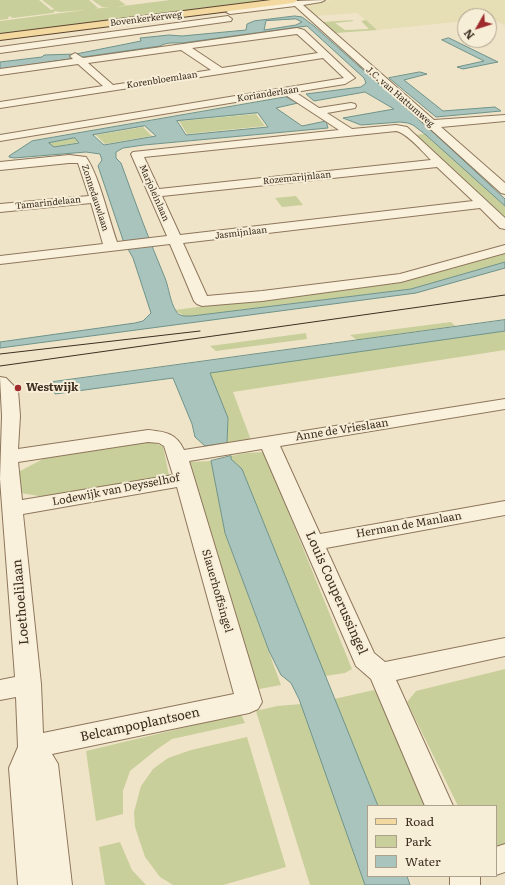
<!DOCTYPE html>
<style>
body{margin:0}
#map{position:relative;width:505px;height:885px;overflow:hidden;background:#f0e4c8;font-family:Literata,serif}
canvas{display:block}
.legend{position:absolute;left:367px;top:805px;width:130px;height:72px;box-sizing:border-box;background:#f7eed8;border:1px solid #ada18e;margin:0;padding:5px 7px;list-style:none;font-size:12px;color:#3d2e20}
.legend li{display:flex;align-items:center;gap:8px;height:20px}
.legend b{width:20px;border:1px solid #ada18e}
.north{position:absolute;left:457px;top:8px;width:40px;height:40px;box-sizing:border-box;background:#f7eed8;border:1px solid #ada18e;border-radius:50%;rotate:231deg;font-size:11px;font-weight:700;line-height:16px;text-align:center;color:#3d2e20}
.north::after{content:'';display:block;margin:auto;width:14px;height:18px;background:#9e2a2b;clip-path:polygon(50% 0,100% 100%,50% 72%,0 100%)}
</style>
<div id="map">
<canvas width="505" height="885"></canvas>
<ul class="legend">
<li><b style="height:5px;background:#f3d9a0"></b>Road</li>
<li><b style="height:11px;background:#c9cf9b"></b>Park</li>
<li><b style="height:11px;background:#a9c4bc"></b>Water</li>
</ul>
<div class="north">N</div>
</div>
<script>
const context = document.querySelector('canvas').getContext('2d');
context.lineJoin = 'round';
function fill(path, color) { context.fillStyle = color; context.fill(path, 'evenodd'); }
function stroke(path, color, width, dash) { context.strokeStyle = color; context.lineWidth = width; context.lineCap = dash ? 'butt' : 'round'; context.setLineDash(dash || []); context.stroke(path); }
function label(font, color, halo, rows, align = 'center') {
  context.font = font + ' Literata,serif'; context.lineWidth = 4; context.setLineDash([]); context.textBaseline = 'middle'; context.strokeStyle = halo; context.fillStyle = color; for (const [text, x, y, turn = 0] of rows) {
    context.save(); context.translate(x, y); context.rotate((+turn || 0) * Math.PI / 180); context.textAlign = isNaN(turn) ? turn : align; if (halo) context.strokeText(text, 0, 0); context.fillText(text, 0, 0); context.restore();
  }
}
const farmland = new Path2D(`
 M 333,0 L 505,0 L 505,26 L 492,18 L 489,18 L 489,16 L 465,16 L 465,21 L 377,30 L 357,13 L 315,16 L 302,4 Z`);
const green = new Path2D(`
 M 0,0 L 39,0 L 51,10 L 54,9 L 42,0 L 89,0 L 98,8 L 93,9 L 109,7 L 102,7 L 92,0 L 119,0 L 126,5 L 115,7 L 170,0 L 267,0 L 0,34 L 0,21 L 85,10 L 60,12 L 55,11 L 53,13 L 13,18 L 9,16 L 8,19 L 0,20 Z
 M 352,20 L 354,21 L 335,23 L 345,30 L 369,29 L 361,21 L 366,20 L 377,30 L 336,33 L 323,22 Z
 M 256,114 L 265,126 L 187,134 L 179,121 Z
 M 143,127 L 152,136 L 105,144 L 96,135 Z
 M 425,134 L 505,206 L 505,221 L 414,135 Z
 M 75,138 L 80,142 L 54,147 L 48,143 Z
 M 296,196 L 303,205 L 282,207 L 275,198 Z
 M 505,253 L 505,262 L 411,289 L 192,316 L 184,316 L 175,310 L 405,280 Z
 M 451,322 L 455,326 L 357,340 L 350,335 Z
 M 505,331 L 505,350 L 233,392 L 251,440 L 227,443 L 228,418 L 209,373 Z
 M 306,333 L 307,339 L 216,351 L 210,346 Z
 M 144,440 L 163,446 L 169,475 L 160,481 L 50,498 L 21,493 L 18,472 L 47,457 Z
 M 264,452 L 352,669 L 345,673 L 325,676 L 242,469 L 231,459 L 231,456 L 246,453 Z
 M 211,461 L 225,533 L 281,685 L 254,690 L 188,462 Z
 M 505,669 L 505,844 L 496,846 L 496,806 L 458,806 L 407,702 L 416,691 Z
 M 374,690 L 381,702 L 428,806 L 378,806 L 334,699 Z
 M 301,704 L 365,885 L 310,885 L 256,711 L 277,706 Z
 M 241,714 L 245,723 L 172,739 L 156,750 L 130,771 L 123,791 L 123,814 L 96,821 L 86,751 Z
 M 247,737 L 286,867 L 223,885 L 173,885 L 160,877 L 145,857 L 135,827 L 134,812 L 141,786 L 153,769 L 168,758 L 191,750 Z
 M 120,842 L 132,870 L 146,885 L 105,885 L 99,847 Z`);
const water = new Path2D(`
 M 295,16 L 302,17 L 314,26 L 434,133 L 505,199 L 505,206 L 426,135 L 413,125 L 408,123 L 400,122 L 361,125 L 343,118 L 394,109 L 365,92 L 314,101 L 306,94 L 361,87 L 366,83 L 364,78 L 307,26 L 182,43 C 174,43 167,42 160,46 L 0,69 L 0,62 L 42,57 L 44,55 L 76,54 L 141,41 L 140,38 L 169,35 L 182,36 L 246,30 L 247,24 L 254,21 ZM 296,19 L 302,22 L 296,25 L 264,30 L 266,21 Z
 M 449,38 L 498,62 L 463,69 L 457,67 L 484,61 L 442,40 Z
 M 420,72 L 427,74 L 404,80 L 443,111 L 495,107 L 501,111 L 436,117 L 389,78 Z
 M 286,97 L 298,103 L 276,108 L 302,126 L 326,121 L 328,128 L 144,145 L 123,148 L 116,152 L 116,158 L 121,163 C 135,202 149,240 165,278 C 169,288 170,302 176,311 C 179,317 186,316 192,316 L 411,289 L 505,262 L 505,268 L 416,293 L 0,348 L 0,342 L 135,323 L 143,321 L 151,313 L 133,258 L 123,240 L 98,166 L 102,160 L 100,154 L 86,152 L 14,158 L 9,157 L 9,156 L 32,141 ZM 258,113 L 268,127 L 186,135 L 177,121 ZM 145,126 L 156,136 L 104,145 L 93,135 ZM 75,138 L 79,143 L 54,147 L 49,143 Z
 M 505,320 L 505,331 L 210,373 L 228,418 L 227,443 L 205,446 L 195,437 L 192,424 L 173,378 L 55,394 L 53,382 Z
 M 231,456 L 231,459 L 242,469 L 378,806 L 368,806 L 368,876 L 407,876 L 410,885 L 365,885 L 299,699 L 291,683 L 281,675 L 269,651 L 225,533 L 211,461 Z`);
const minor = new Path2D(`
 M 325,0 L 321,2 L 303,5 L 434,120 L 505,115 L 505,121 L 441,127 L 505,183 L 505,194 L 501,193 L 295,6 L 230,14 L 226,12 L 230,10 L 296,1 Z
 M 228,16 L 232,19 L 231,21 L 0,53 L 0,47 Z
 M 297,28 L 304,30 L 355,78 L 345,84 L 295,92 L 319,108 L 351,103 L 355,104 L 356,106 L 355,108 L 327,113 L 352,129 L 396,125 L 407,127 L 505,218 L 505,229 L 500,228 L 480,208 L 183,243 L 207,296 L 262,291 L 400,274 L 505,245 L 505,253 L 401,282 L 262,301 L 202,306 L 197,304 L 194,301 L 170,244 L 0,264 L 0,256 L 103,244 L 91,203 L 0,212 L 0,204 L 89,196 L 78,163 L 69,163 L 0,170 L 0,162 L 69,155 L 86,157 C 99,175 109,220 117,242 L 167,236 L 131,154 L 133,152 L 339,130 L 284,94 L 0,141 L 0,135 L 344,78 L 323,58 L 0,108 L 0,102 L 103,86 L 78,64 L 0,75 L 0,69 L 73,59 L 70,56 L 75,53 L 83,58 ZM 297,34 L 318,53 L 222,68 L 192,48 ZM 181,50 L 211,70 L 113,85 L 88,63 ZM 396,131 C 407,133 423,152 431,160 L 159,189 L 144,157 ZM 437,167 L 473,201 L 180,235 L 162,196 Z
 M 0,377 L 6,378 L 18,390 L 20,416 L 18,449 L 148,430 C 166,432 176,433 184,450 L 505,399 L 505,409 L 280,446 L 320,534 L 505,501 L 505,515 L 326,548 L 374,653 L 385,662 L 505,638 L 505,656 L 396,680 L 453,806 L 425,806 L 371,679 L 356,666 L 353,659 L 262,449 L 189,461 L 262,702 L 258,709 L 249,713 L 52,754 L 58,764 L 72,885 L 18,885 L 9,768 L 18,747 L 16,697 L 0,700 L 0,680 L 15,677 L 0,479 L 2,416 ZM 148,442 L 159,443 L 164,446 L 173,475 L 22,500 L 18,462 ZM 177,487 L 234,694 L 43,733 L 41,684 L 23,514 Z
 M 505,844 L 505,872 L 496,875 L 496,847 Z
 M 450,876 L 480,876 L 480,885 L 450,885 Z`);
const major = new Path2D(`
 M 271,0 L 298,0 L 293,3 L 0,40 L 0,34 Z`);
const tram = new Path2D(`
 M 0,354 L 200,331
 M 0,366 L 505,295`);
const markers = [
 [18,388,4,"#9e2a2b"]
];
const farStreetnames = [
 ["Bovenkerkerweg",146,19,-7],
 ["Korenbloemlaan",162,80,-9],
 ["Korianderlaan",268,94,-9],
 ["J.C. van Hattumweg",400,97,41],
 ["Rozemarijnlaan",297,178,-6],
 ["Marjoleinlaan",154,193,66],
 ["Zonnedauwlaan",95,198,72],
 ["Tamarindelaan",48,203,-6],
 ["Jasmijnlaan",241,233,-7]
];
const poiNames = [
 ["Westwijk",26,388]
];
const streetNames = [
 ["Anne de Vrieslaan",342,430,-9],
 ["Lodewijk van Deysselhof",116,490,-11],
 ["Herman de Manlaan",409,525,-10],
 ["Slauerhoffsingel",217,591,74]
];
const nearStreetnames = [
 ["Louis Couperussingel",336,593,66],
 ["Loethoelilaan",21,602,-95],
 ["Belcampoplantsoen",140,725,-12]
];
fill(farmland, '#e6deb5');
fill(green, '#c9cf9b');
fill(water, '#a9c4bc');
stroke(water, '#6f938a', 1);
stroke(minor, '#8d765c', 2);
stroke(major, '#5b4430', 2);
fill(minor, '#faf1dc');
fill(major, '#f3d9a0');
stroke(tram, '#3d2e20', 1);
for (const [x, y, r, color] of markers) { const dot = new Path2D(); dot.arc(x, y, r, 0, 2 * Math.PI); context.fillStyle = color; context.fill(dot); stroke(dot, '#f7eed8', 1.5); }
label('9px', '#3d2e20', '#f7eed8', farStreetnames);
label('bold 11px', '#3d2e20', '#f7eed8', poiNames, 'left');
label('11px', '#3d2e20', '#f7eed8', streetNames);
label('13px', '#3d2e20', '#f7eed8', nearStreetnames);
</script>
